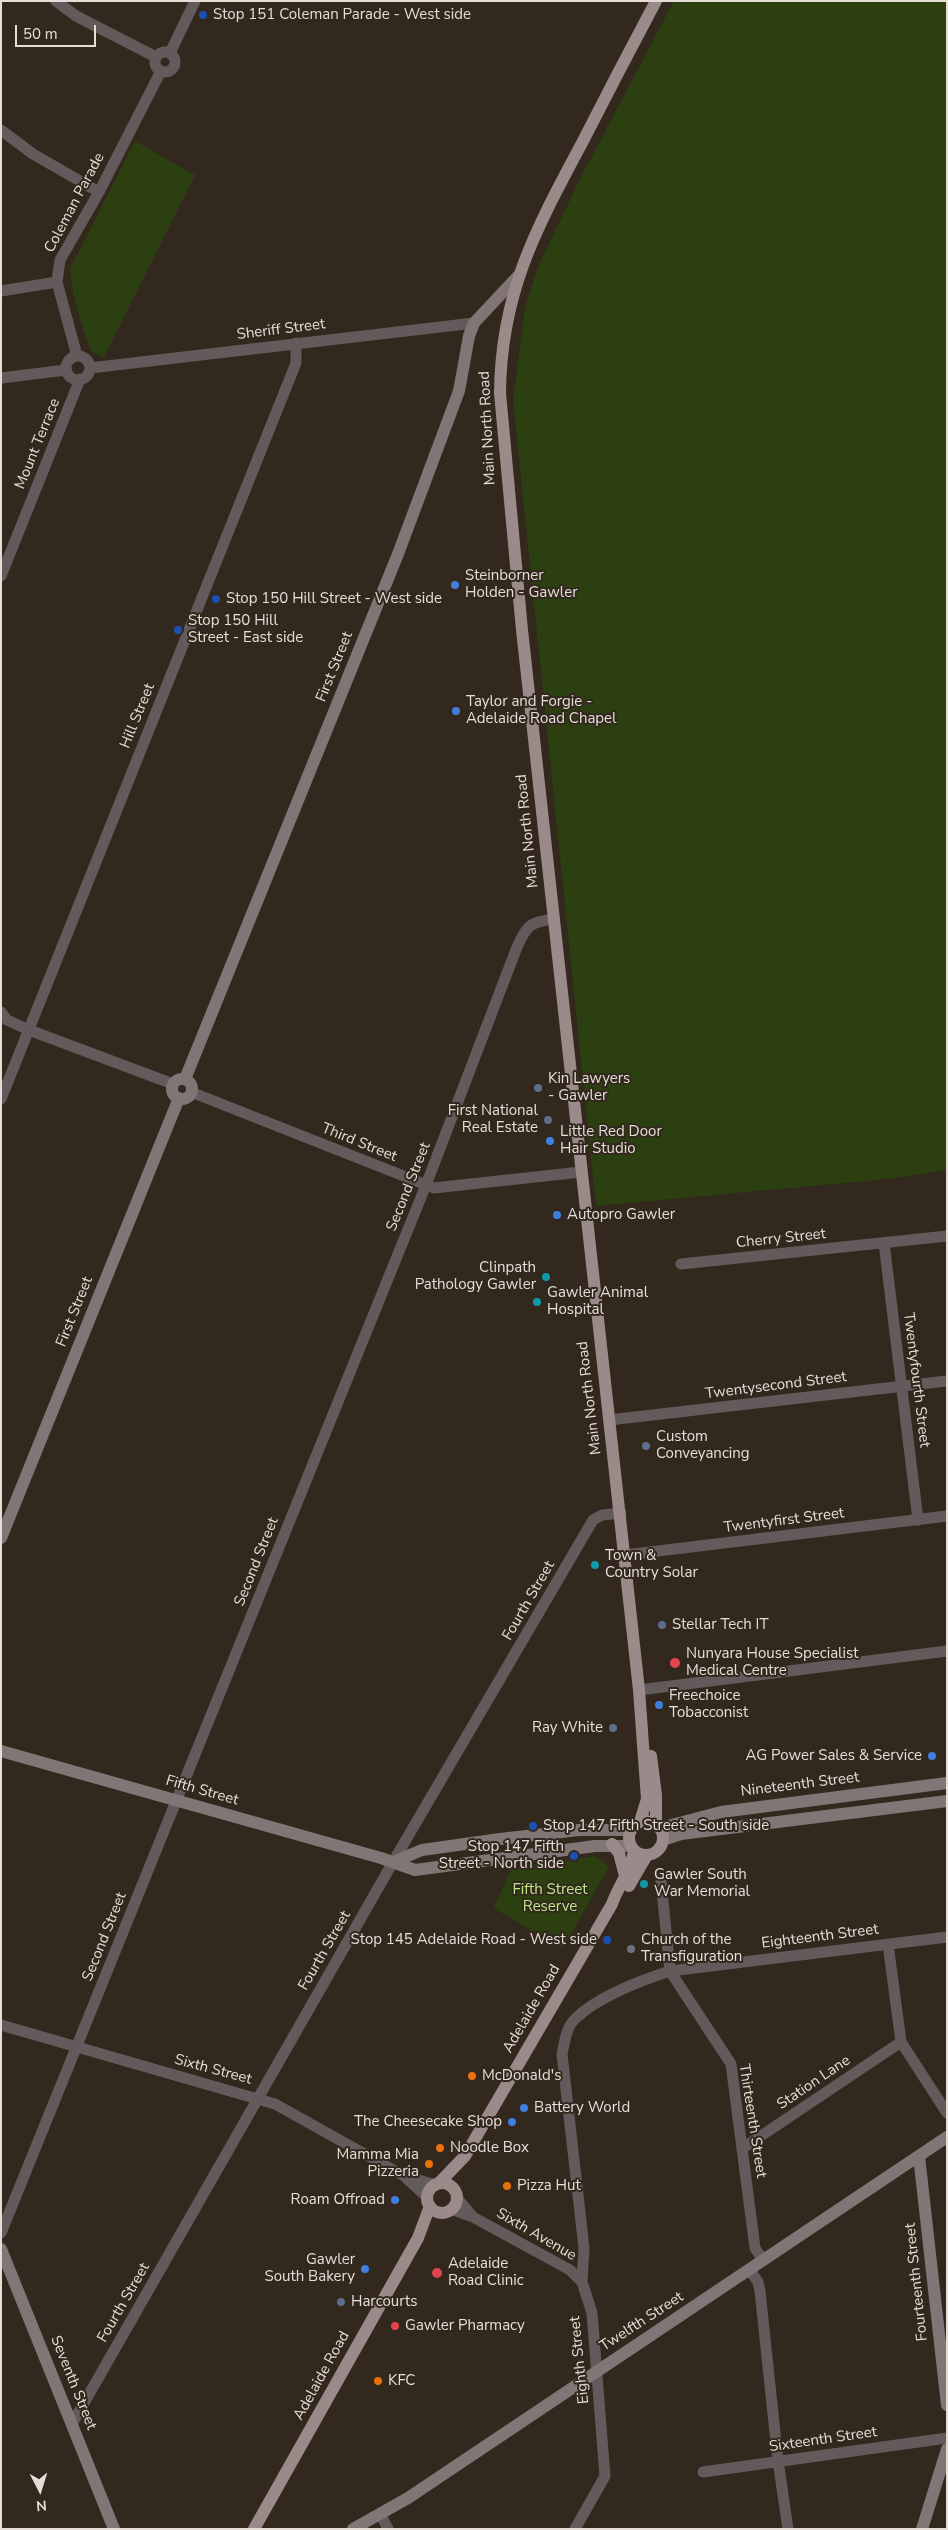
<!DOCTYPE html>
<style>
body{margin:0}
#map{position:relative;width:948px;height:2530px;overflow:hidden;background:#32281e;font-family:"Nunito Sans",sans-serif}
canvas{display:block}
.frame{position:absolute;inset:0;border:2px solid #e5ded7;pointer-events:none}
.north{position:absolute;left:15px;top:2465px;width:50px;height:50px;-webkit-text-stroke:4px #32281e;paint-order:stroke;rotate:175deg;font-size:14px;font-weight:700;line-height:20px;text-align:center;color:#e5ded7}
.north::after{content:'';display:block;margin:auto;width:18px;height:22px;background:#e5ded7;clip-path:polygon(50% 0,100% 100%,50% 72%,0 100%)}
.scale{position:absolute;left:15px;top:25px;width:81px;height:22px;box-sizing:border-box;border:2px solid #e5ded7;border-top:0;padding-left:6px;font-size:15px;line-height:18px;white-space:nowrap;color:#e5ded7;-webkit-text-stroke:4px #32281e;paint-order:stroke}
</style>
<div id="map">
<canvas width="948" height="2530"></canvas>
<div class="frame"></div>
<div class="north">N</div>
<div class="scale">50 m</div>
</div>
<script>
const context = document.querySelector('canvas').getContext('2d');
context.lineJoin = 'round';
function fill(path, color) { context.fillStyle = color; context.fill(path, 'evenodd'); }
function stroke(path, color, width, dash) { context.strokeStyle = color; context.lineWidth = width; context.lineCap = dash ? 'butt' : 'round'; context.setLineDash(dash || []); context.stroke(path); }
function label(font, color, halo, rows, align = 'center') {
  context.font = font + ' "Nunito Sans",sans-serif'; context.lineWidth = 4; context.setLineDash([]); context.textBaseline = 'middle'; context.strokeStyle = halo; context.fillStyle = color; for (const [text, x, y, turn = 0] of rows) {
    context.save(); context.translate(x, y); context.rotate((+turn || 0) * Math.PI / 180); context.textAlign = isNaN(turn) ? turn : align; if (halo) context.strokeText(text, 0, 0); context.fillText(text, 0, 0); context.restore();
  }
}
const green = new Path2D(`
 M 674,1 L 947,1 L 947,1170 L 888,1179 L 596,1206 L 513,400 L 525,307 L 539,264 L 581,177 Z
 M 135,141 L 195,175 L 104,357 L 91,352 C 82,325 72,297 70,269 Z
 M 596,1856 L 609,1867 L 563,1948 L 493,1908 L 512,1868 Z`);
const street = new Path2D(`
 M 56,1 L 76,16 L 156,57
 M155 62a10 10 0 1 1 20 0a10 10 0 1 1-20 0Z
 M 170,53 L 195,1
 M 1,130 L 33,154 L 99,192
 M 1,291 L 57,282
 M66 368a12 12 0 1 1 24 0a12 12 0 1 1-24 0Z
 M 77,356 L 57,282 L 60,260 L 99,192 L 161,71
 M 90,368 L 474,323
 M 1,378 L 66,370
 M 1,576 L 80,379
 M 1,1012 L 7,1020 L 29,1030 L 173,1084
 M 191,1092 L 434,1188 L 581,1172
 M 1,1099 L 296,363 L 296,343
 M 884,1243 L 918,1520
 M 681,1264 L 947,1236
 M 609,1420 L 947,1381
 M 625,1555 L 947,1516
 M 639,1690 L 947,1651
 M 661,1881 L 670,1971 L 731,2064 L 755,2248 L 763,2260
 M 888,1944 L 901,2042 L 947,2113
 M 1,2025 L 275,2104 L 404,2176 L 436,2185
 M 743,2148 L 901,2042
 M 407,2179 L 427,2197
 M 457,2198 L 473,2217
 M 451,2209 L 473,2217 L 570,2270 L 582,2282
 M 1,2233 L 426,1185 L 517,947 C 527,925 530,922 554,919
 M 749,2269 L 758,2282 L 760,2291 L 778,2461 L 788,2529
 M 72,2424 L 393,1862 L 593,1520 L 602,1515 L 621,1513
 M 703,2472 L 947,2438
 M 381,2515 L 388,2529
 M 575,2529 L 605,2476 L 592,2313 L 582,2282 L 584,2248 L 562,2054 C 565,2041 566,2027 576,2018 C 598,1997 642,1980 670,1971 L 947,1937`);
const secondary = new Path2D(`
 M172 1089a10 10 0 1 1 20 0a10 10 0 1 1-20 0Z
 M 185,1079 L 398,554 L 459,391 L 469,336 L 474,323 L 519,275
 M 1,1538 L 179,1098
 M 1,1751 L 381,1858 L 415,1870 L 595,1846 L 631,1846
 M 660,1828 L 721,1812 L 947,1783
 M 663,1840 L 681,1834 L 947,1801
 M 393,1862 L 422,1850 L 500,1839 L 579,1830 L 631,1830
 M 919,2156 L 947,2405
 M 1,2249 L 114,2529
 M 353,2529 L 408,2498 L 947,2137
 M 922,2529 L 947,2449`);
const primary = new Path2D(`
 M 651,1756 L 656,1795 L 656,1824
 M629 1838a17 17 0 1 1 34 0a17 17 0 1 1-34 0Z
 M 640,1822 L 647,1799 L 639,1690 L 522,630 L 500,393 C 501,292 536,229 582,143 C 606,96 631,48 656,1
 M 612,1844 L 619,1853 L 625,1876
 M 629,1886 L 647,1855
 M 439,2183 L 465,2156 L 612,1904 C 618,1886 632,1870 634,1850
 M427 2198a15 15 0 1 1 30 0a15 15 0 1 1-30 0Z
 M 254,2529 L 418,2238 L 430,2206`);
const markers = [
 [203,15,5,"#1a4fb4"],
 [455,585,5,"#3f7fe0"],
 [216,599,5,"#1a4fb4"],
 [178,630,5,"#1a4fb4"],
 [456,711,5,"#3f7fe0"],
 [538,1088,5,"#5c6f8a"],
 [548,1120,5,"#5c6f8a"],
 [550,1141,5,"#3f7fe0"],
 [557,1215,5,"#3f7fe0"],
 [546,1277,5,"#0f9aa8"],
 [537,1302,5,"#0f9aa8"],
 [646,1446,5,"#5c6f8a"],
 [595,1565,5,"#0f9aa8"],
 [662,1625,5,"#5c6f8a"],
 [675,1663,6,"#e0444e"],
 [659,1705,5,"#3f7fe0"],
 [613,1728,5,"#5c6f8a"],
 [932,1756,5,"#3f7fe0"],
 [533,1826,5,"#1a4fb4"],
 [574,1856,5,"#1a4fb4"],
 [644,1884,5,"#0f9aa8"],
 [607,1940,5,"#1a4fb4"],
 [631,1949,5,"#6b7280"],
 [472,2076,5,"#e8710a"],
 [524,2108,5,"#3f7fe0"],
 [512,2122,5,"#3f7fe0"],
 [440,2148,5,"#e8710a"],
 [429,2164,5,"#e8710a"],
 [507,2186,5,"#e8710a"],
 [395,2200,5,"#3f7fe0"],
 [365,2269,5,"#3f7fe0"],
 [437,2273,6,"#e0444e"],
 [341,2302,5,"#5c6f8a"],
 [395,2326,5,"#e0444e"],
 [378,2381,5,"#e8710a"]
];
const poiNames = [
 ["Stop 151 Coleman Parade - West side",213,15],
 ["Steinborner",465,576],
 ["Holden - Gawler",465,593],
 ["Stop 150 Hill Street - West side",226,599],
 ["Stop 150 Hill",188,621],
 ["Street - East side",188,638],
 ["Taylor and Forgie -",466,702],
 ["Adelaide Road Chapel",466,719],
 ["Kin Lawyers",548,1079],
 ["- Gawler",548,1096],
 ["First National",538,1111,"right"],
 ["Real Estate",538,1128,"right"],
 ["Little Red Door",560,1132],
 ["Hair Studio",560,1149],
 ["Autopro Gawler",567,1215],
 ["Clinpath",536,1268,"right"],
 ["Pathology Gawler",536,1285,"right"],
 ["Gawler Animal",547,1293],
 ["Hospital",547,1310],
 ["Custom",656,1437],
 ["Conveyancing",656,1454],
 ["Town &",605,1556],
 ["Country Solar",605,1573],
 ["Stellar Tech IT",672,1625],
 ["Nunyara House Specialist",686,1654],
 ["Medical Centre",686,1671],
 ["Freechoice",669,1696],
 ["Tobacconist",669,1713],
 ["Ray White",603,1728,"right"],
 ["AG Power Sales & Service",922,1756,"right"],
 ["Stop 147 Fifth Street - South side",543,1826],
 ["Stop 147 Fifth",564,1847,"right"],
 ["Street - North side",564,1864,"right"],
 ["Gawler South",654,1875],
 ["War Memorial",654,1892],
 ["Stop 145 Adelaide Road - West side",597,1940,"right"],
 ["Church of the",641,1940],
 ["Transfiguration",641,1957],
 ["McDonald's",482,2076],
 ["Battery World",534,2108],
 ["The Cheesecake Shop",502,2122,"right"],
 ["Noodle Box",450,2148],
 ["Mamma Mia",419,2155,"right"],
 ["Pizzeria",419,2172,"right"],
 ["Pizza Hut",517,2186],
 ["Roam Offroad",385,2200,"right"],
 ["Gawler",355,2260,"right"],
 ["South Bakery",355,2277,"right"],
 ["Adelaide",448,2264],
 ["Road Clinic",448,2281],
 ["Harcourts",351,2302],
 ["Gawler Pharmacy",405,2326],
 ["KFC",388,2381]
];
const streetNames = [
 ["Coleman Parade",75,203,-62],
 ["Sheriff Street",281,330,-7],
 ["Main North Road",488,428,-93],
 ["Mount Terrace",38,444,-68],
 ["First Street",335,667,-68],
 ["Hill Street",138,716,-68],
 ["Main North Road",528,831,-96],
 ["Third Street",359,1143,22],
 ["Second Street",409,1187,-68],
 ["Cherry Street",781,1239,-6],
 ["First Street",75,1312,-68],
 ["Twentyfourth Street",916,1380,83],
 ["Twentysecond Street",776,1386,-7],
 ["Main North Road",590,1398,-97],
 ["Twentyfirst Street",784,1521,-7],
 ["Second Street",257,1562,-68],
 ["Fourth Street",529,1601,-60],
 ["Nineteenth Street",800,1785,-7],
 ["Fifth Street",202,1791,16],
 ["Second Street",105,1937,-68],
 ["Eighteenth Street",820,1937,-7],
 ["Fourth Street",325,1951,-60],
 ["Adelaide Road",532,2009,-60],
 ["Sixth Street",213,2070,15],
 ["Station Lane",814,2083,-34],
 ["Thirteenth Street",752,2121,81],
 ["Sixth Avenue",536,2235,30],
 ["Fourteenth Street",917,2282,-96],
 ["Fourth Street",124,2303,-60],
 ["Twelfth Street",642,2322,-33],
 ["Eighth Street",580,2360,-96],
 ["Adelaide Road",322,2376,-61],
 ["Seventh Street",73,2383,68],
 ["Sixteenth Street",823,2440,-8]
];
const parkNames = [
 ["Fifth Street",550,1890],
 ["Reserve",550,1907]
];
fill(green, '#2c3f10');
stroke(street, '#635b5b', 11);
stroke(secondary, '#827575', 12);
stroke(primary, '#9a8a8a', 12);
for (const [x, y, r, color] of markers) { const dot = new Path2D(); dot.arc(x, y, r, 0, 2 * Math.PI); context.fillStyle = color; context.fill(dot); stroke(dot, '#32281e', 2); }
label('15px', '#e5ded7', '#32281e', poiNames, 'left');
label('15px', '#e5ded7', '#32281e', streetNames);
label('15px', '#bce988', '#32281e', parkNames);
</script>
